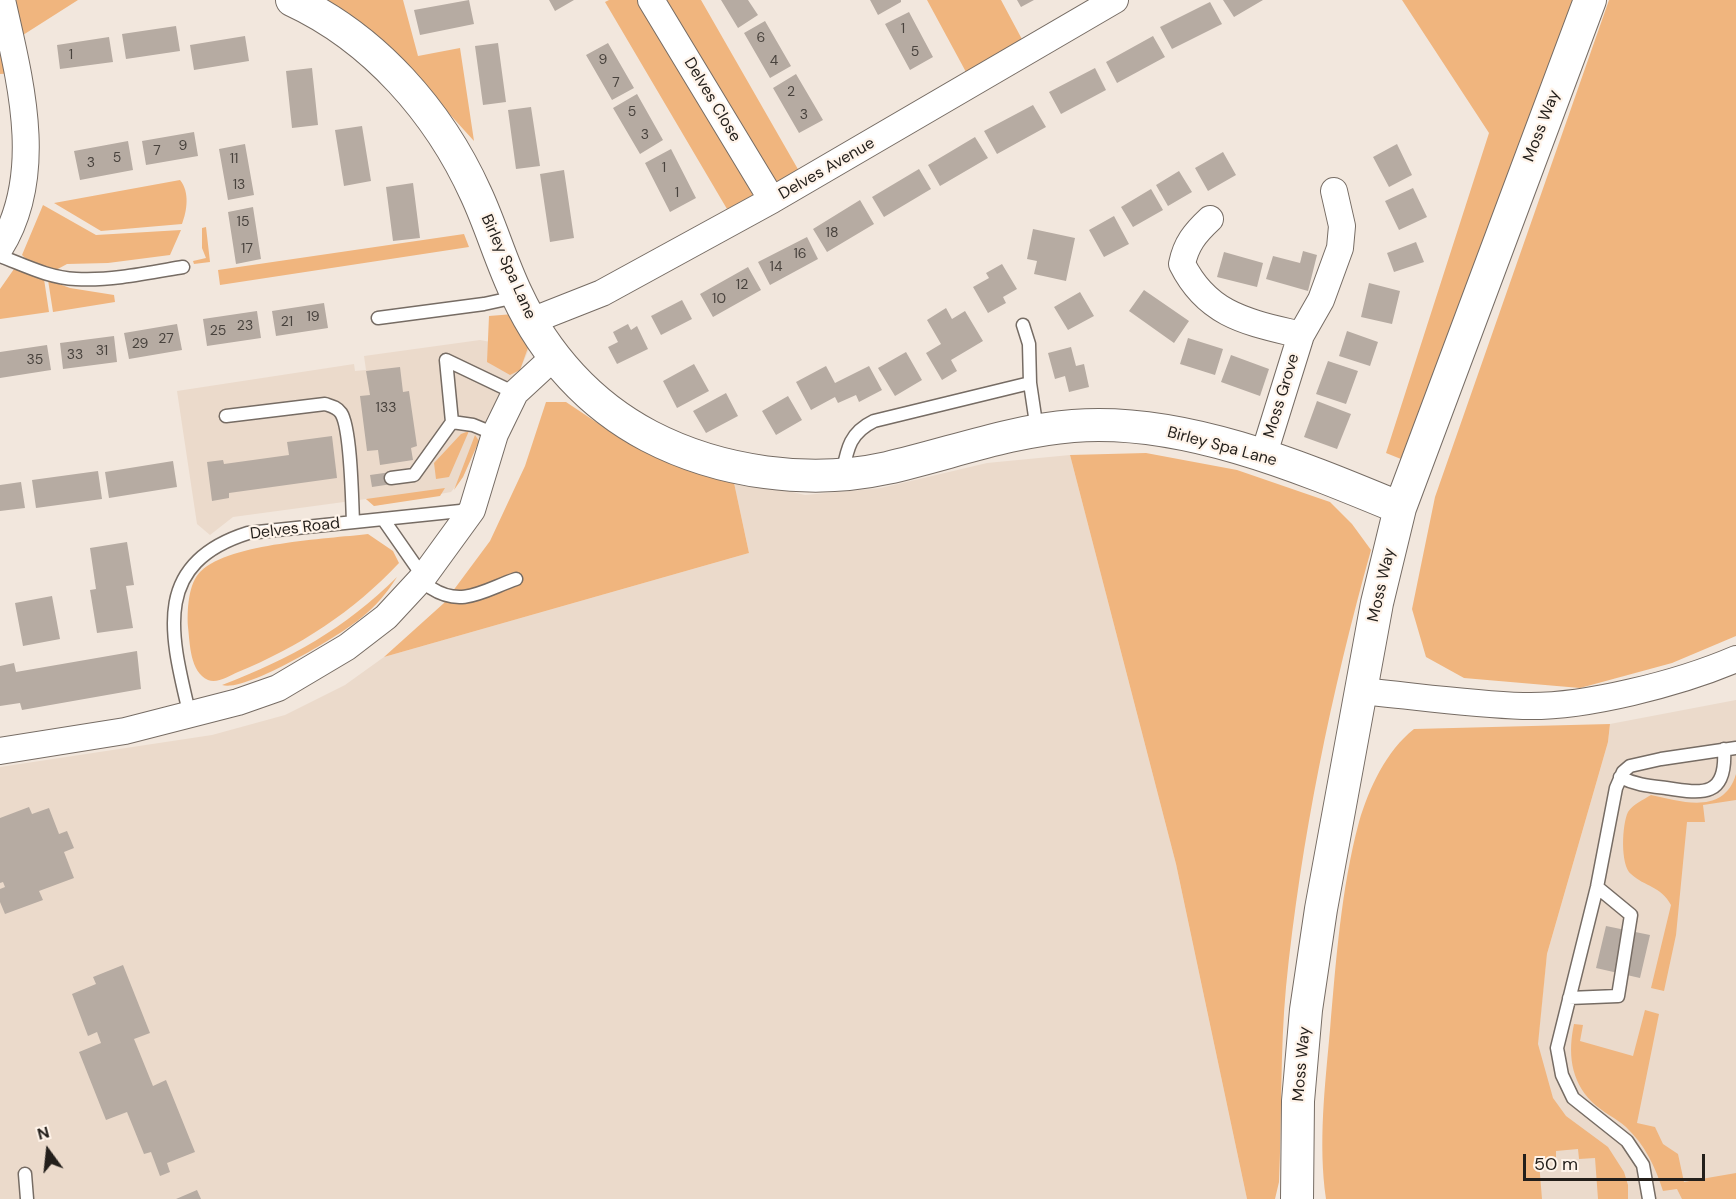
<!DOCTYPE html>
<style>
body{margin:0}
#map{position:relative;width:1736px;height:1199px;overflow:hidden;background:#f2e7dd;font-family:"DM Sans",sans-serif}
canvas{display:block}
.north{position:absolute;left:18px;top:1121px;width:60px;height:60px;-webkit-text-stroke:4px #fff4ea;paint-order:stroke;rotate:345deg;font-size:16px;font-weight:700;line-height:24px;text-align:center;color:#231f1b}
.north::after{content:'';display:block;margin:auto;width:21px;height:27px;background:#231f1b;clip-path:polygon(50% 0,100% 100%,50% 72%,0 100%)}
.scale{position:absolute;left:1523px;top:1154px;width:182px;height:27px;box-sizing:border-box;border:3px solid #231f1b;border-top:0;padding-left:8px;font-size:18px;line-height:21px;white-space:nowrap;color:#231f1b;-webkit-text-stroke:4px #fff4ea;paint-order:stroke}
</style>
<div id="map">
<canvas width="1736" height="1199"></canvas>
<div class="north">N</div>
<div class="scale">50 m</div>
</div>
<script>
const context = document.querySelector('canvas').getContext('2d');
context.lineJoin = 'round';
function fill(path, color) { context.fillStyle = color; context.fill(path, 'evenodd'); }
function stroke(path, color, width, dash) { context.strokeStyle = color; context.lineWidth = width; context.lineCap = dash ? 'butt' : 'round'; context.setLineDash(dash || []); context.stroke(path); }
function label(font, color, halo, rows, align = 'center') {
  context.font = font + ' "DM Sans",sans-serif'; context.lineWidth = 4.5; context.setLineDash([]); context.textBaseline = 'middle'; context.strokeStyle = halo; context.fillStyle = color; for (const [text, x, y, turn = 0] of rows) {
    context.save(); context.translate(x, y); context.rotate((+turn || 0) * Math.PI / 180); context.textAlign = isNaN(turn) ? turn : align; if (halo) context.strokeText(text, 0, 0); context.fillText(text, 0, 0); context.restore();
  }
}
const built = new Path2D(`
 M 480,340 L 529,349 L 520,370 L 502,389 L 463,477 L 451,492 L 374,506 L 366,499 L 233,517 L 210,535 L 197,524 L 177,391 L 354,364 L 355,371 L 366,370 L 364,356 Z
 M 1070,455 L 1176,864 L 1247,1199 L 0,1199 L 0,767 L 212,735 L 285,715 L 345,685 L 384,657 L 749,553 L 733,478 L 805,495 L 881,488 L 987,463 Z
 M 1736,700 L 1736,1199 L 1521,1199 L 1547,954 L 1608,742 L 1610,724 Z`);
const green = new Path2D(`
 M 0,0 L 78,0 L 12,42 L 17,73 L 0,74 Z
 M 321,0 L 403,0 L 418,56 L 460,48 L 474,141 L 406,66 Z
 M 609,0 L 701,0 L 799,171 L 727,209 L 605,2 Z
 M 927,0 L 1001,0 L 1024,43 L 966,72 Z
 M 1402,0 L 1581,0 L 1401,459 L 1386,453 L 1489,133 Z
 M 1609,0 L 1736,0 L 1736,636 L 1672,663 L 1580,688 L 1464,678 L 1426,657 L 1412,609 L 1435,497 Z
 M 180,180 C 190,192 187,211 182,224 L 101,231 L 54,203 Z
 M 43,205 L 96,235 L 181,230 L 170,255 L 108,263 L 67,264 L 56,270 L 27,260 L 22,255 Z
 M 206,227 L 210,262 L 194,264 L 193,261 L 206,258 L 202,248 L 202,228 Z
 M 464,234 L 469,247 L 220,285 L 218,270 Z
 M 14,269 L 44,279 L 49,312 L 0,319 L 0,289 Z
 M 48,280 L 70,288 L 114,295 L 115,302 L 53,312 Z
 M 514,314 L 530,342 L 520,370 L 510,375 L 487,362 L 489,316 Z
 M 546,402 L 566,402 L 626,442 L 670,463 L 733,478 L 749,553 L 384,657 L 444,603 L 490,541 L 525,466 Z
 M 469,431 L 449,477 L 436,479 L 434,463 L 461,434 Z
 M 475,435 L 479,441 L 463,477 L 454,490 Z
 M 1146,453 L 1237,470 L 1330,502 L 1352,524 L 1371,550 C 1331,693 1301,839 1286,987 C 1280,1051 1282,1117 1279,1182 L 1275,1199 L 1247,1199 L 1176,864 L 1070,455 Z
 M 445,488 L 440,496 L 374,506 L 366,499 Z
 M 368,534 L 393,551 L 399,563 C 353,612 299,647 238,672 C 229,676 217,684 208,680 C 190,672 190,644 188,627 C 187,611 188,583 201,571 C 231,543 326,539 368,534 Z
 M 397,577 C 387,593 376,606 361,618 C 341,635 245,693 222,685 C 292,658 344,629 397,577 Z
 M 1610,724 L 1608,742 L 1547,954 L 1538,1044 L 1553,1098 L 1566,1116 L 1608,1147 L 1624,1172 L 1628,1185 L 1628,1199 L 1598,1199 L 1595,1158 L 1579,1159 L 1578,1149 L 1556,1151 L 1556,1160 L 1539,1162 L 1542,1199 L 1326,1199 C 1318,1143 1325,1086 1330,1030 C 1336,961 1341,889 1359,822 C 1369,788 1386,751 1414,729 Z
 M 1736,774 L 1736,800 L 1703,805 L 1705,822 L 1687,822 L 1676,935 L 1664,991 L 1651,988 L 1671,905 C 1661,886 1645,887 1631,874 C 1620,865 1622,824 1628,812 C 1633,804 1643,800 1651,795 C 1683,802 1724,815 1736,774 Z
 M 1645,1010 L 1659,1014 L 1637,1123 L 1655,1127 L 1663,1144 L 1678,1154 L 1684,1182 L 1736,1173 L 1736,1199 L 1682,1199 L 1677,1189 L 1663,1191 C 1655,1166 1645,1145 1626,1127 C 1616,1118 1602,1112 1592,1102 C 1570,1080 1568,1052 1574,1024 L 1583,1025 L 1580,1041 L 1633,1056 Z`);
const building = new Path2D(`
 M 469,0 L 474,24 L 420,35 L 414,10 Z
 M 549,0 L 574,0 L 555,11 Z
 M 721,0 L 748,0 L 758,15 L 738,28 Z
 M 870,0 L 901,0 L 901,2 L 878,15 Z
 M 1017,0 L 1034,0 L 1021,7 Z
 M 1223,0 L 1263,0 L 1234,17 Z
 M 1210,2 L 1222,24 L 1172,49 L 1160,27 Z
 M 909,12 L 933,57 L 910,70 L 885,24 Z
 M 765,21 L 791,66 L 770,78 L 744,33 Z
 M 176,26 L 180,51 L 126,59 L 122,34 Z
 M 245,36 L 249,61 L 194,70 L 190,45 Z
 M 1153,36 L 1165,57 L 1117,83 L 1106,62 Z
 M 109,37 L 113,62 L 60,69 L 57,45 Z
 M 498,43 L 506,102 L 483,105 L 475,46 Z
 M 608,43 L 634,88 L 612,100 L 586,55 Z
 M 312,68 L 318,125 L 292,128 L 286,71 Z
 M 1095,68 L 1106,90 L 1061,114 L 1049,92 Z
 M 796,74 L 823,120 L 799,133 L 773,88 Z
 M 637,94 L 663,140 L 640,154 L 613,108 Z
 M 1033,105 L 1046,127 L 997,154 L 984,131 Z
 M 531,107 L 540,166 L 516,169 L 508,110 Z
 M 362,126 L 371,181 L 344,186 L 335,130 Z
 M 194,132 L 198,156 L 146,165 L 142,141 Z
 M 975,137 L 988,158 L 940,186 L 928,165 Z
 M 128,141 L 133,170 L 80,180 L 74,151 Z
 M 245,144 L 254,195 L 228,200 L 219,149 Z
 M 1397,144 L 1412,175 L 1389,187 L 1373,157 Z
 M 671,149 L 696,198 L 670,212 L 645,163 Z
 M 1223,152 L 1236,175 L 1208,191 L 1195,168 Z
 M 919,169 L 931,189 L 884,217 L 872,197 Z
 M 564,170 L 574,238 L 550,242 L 540,174 Z
 M 1179,171 L 1192,192 L 1168,206 L 1156,185 Z
 M 413,183 L 420,238 L 393,241 L 386,187 Z
 M 1413,188 L 1427,217 L 1399,230 L 1385,201 Z
 M 1151,189 L 1163,210 L 1133,227 L 1121,207 Z
 M 860,200 L 874,224 L 827,252 L 813,229 Z
 M 253,207 L 261,259 L 236,264 L 228,212 Z
 M 1114,216 L 1129,244 L 1104,257 L 1089,230 Z
 M 1033,229 L 1075,238 L 1066,281 L 1034,274 L 1037,261 L 1027,259 Z
 M 807,237 L 818,259 L 770,285 L 758,262 Z
 M 1416,242 L 1424,262 L 1394,272 L 1387,253 Z
 M 1303,251 L 1317,255 L 1308,291 L 1266,279 L 1273,256 L 1300,263 Z
 M 1224,252 L 1263,263 L 1257,287 L 1217,277 Z
 M 1002,264 L 1017,289 L 1003,297 L 1006,303 L 988,313 L 973,287 L 989,278 L 986,273 Z
 M 748,267 L 761,290 L 713,317 L 700,294 Z
 M 1369,283 L 1400,291 L 1392,324 L 1361,317 Z
 M 1144,290 L 1189,321 L 1174,343 L 1129,311 Z
 M 1080,292 L 1094,316 L 1068,330 L 1054,307 Z
 M 682,300 L 692,319 L 661,335 L 651,316 Z
 M 324,303 L 328,328 L 276,336 L 272,311 Z
 M 946,308 L 952,319 L 965,311 L 983,341 L 951,360 L 957,371 L 942,380 L 926,353 L 941,344 L 927,320 Z
 M 257,311 L 261,338 L 207,346 L 203,319 Z
 M 177,324 L 182,350 L 129,359 L 124,333 Z
 M 628,324 L 631,330 L 637,326 L 648,349 L 617,364 L 608,347 L 618,342 L 613,332 Z
 M 1347,331 L 1378,342 L 1370,366 L 1339,356 Z
 M 114,336 L 117,362 L 63,369 L 60,343 Z
 M 1188,338 L 1223,349 L 1215,375 L 1180,364 Z
 M 47,345 L 51,370 L 0,378 L 0,352 Z
 M 1071,347 L 1076,366 L 1084,364 L 1089,387 L 1069,392 L 1065,376 L 1055,379 L 1048,353 Z
 M 906,352 L 922,380 L 895,396 L 878,368 Z
 M 1231,355 L 1269,369 L 1260,396 L 1221,382 Z
 M 1328,361 L 1358,371 L 1346,404 L 1316,394 Z
 M 694,364 L 709,391 L 677,408 L 663,381 Z
 M 826,366 L 835,383 L 869,366 L 882,390 L 859,402 L 856,395 L 838,403 L 835,397 L 811,410 L 796,382 Z
 M 400,367 L 403,392 L 409,391 L 417,446 L 411,448 L 413,460 L 380,465 L 378,450 L 367,451 L 360,396 L 370,395 L 366,371 Z
 M 726,393 L 738,416 L 706,433 L 693,411 Z
 M 788,396 L 802,420 L 776,435 L 762,411 Z
 M 1317,401 L 1351,414 L 1337,449 L 1304,437 Z
 M 332,436 L 337,478 L 229,493 L 229,498 L 212,501 L 207,462 L 223,460 L 224,464 L 289,455 L 287,442 Z
 M 173,461 L 177,487 L 109,498 L 105,472 Z
 M 98,471 L 102,499 L 36,508 L 32,480 Z
 M 391,472 L 392,484 L 372,487 L 370,475 Z
 M 21,482 L 25,508 L 0,511 L 0,485 Z
 M 127,542 L 134,585 L 126,586 L 133,628 L 97,633 L 90,590 L 96,589 L 90,548 Z
 M 52,596 L 60,639 L 23,646 L 15,603 Z
 M 137,651 L 141,689 L 22,710 L 20,703 L 0,706 L 0,666 L 14,663 L 16,672 Z
 M 29,807 L 32,814 L 49,808 L 59,834 L 67,831 L 74,848 L 64,852 L 74,878 L 39,891 L 43,900 L 5,914 L 0,902 L 0,889 L 5,887 L 3,882 L 0,883 L 0,818 Z
 M 1606,926 L 1650,935 L 1640,978 L 1596,968 Z
 M 123,965 L 150,1033 L 134,1039 L 153,1086 L 166,1080 L 195,1152 L 167,1163 L 170,1172 L 160,1176 L 151,1152 L 144,1154 L 127,1112 L 106,1120 L 79,1052 L 101,1043 L 97,1032 L 88,1036 L 72,994 L 96,984 L 93,977 Z
 M 197,1190 L 201,1199 L 176,1199 Z`);
const service = new Path2D(`
 M 0,256 C 24,265 49,278 76,279 C 111,281 148,273 183,267
 M 378,318 L 484,304 L 516,297
 M 1023,325 L 1029,344 L 1030,383 L 1037,430
 M 226,416 L 325,404 C 331,406 337,407 341,413 C 351,428 352,500 353,522
 M 452,422 L 473,425 L 495,434
 M 842,475 C 847,450 849,433 874,421 L 1030,383
 M 391,478 L 414,475 L 452,422 L 446,360 L 515,393
 M 383,519 L 431,588 C 462,608 484,590 516,579
 M 190,716 C 171,636 150,564 248,533 L 470,510
 M 1620,777 C 1636,785 1649,786 1666,788 C 1704,794 1727,797 1724,749
 M 1569,998 L 1618,996 L 1631,915 L 1597,887
 M 25,1174 L 27,1199
 M 1649,1199 L 1643,1165 L 1627,1141 L 1573,1098 L 1562,1075 L 1557,1048 L 1597,887 L 1616,788 L 1623,772 L 1630,766 L 1661,759 L 1736,748`);
const minor = new Path2D(`
 M 651,0 L 772,200
 M 1210,219 C 1195,233 1186,244 1182,264 C 1208,316 1248,322 1301,335
 M 0,248 C 46,174 20,80 2,0
 M 531,321 L 602,293 L 772,200 L 1115,0
 M 1263,457 L 1301,335 L 1321,300 L 1340,248 L 1342,226 L 1334,191
 M 1360,691 C 1414,696 1469,704 1523,706 C 1584,708 1680,683 1736,659
 M 0,751 L 125,731 L 238,702 L 278,688 L 347,647 L 386,617 L 424,576 L 472,510 L 495,434 L 515,393 L 554,357`);
const tertiary = new Path2D(`
 M 292,0 C 374,38 439,112 476,194 C 491,226 501,262 517,295 C 545,355 590,405 649,436 C 720,473 810,485 887,468 C 949,454 1009,431 1073,426 C 1182,417 1301,467 1400,508
 M 1297,1199 L 1298,1101 L 1306,1010 L 1321,909 L 1377,603 L 1400,508 L 1590,0`);
const numberNames = [
 ["1",903,29],
 ["6",761,38],
 ["5",915,52],
 ["1",71,55],
 ["9",603,60],
 ["4",774,61],
 ["7",616,83],
 ["2",791,92],
 ["5",632,112],
 ["3",804,115],
 ["3",645,135],
 ["9",183,146],
 ["7",157,151],
 ["5",117,158],
 ["11",234,159],
 ["3",91,163],
 ["1",664,168],
 ["13",239,185],
 ["1",677,193],
 ["15",243,222],
 ["18",832,233],
 ["17",247,249],
 ["16",800,254],
 ["14",776,267],
 ["12",742,285],
 ["10",719,299],
 ["19",313,317],
 ["21",287,322],
 ["23",245,326],
 ["25",218,331],
 ["27",166,339],
 ["29",140,344],
 ["31",102,351],
 ["33",75,355],
 ["35",35,360],
 ["133",386,408]
];
const streetNames = [
 ["Delves Close",712,100,59],
 ["Moss Way",1542,126,-69],
 ["Delves Avenue",827,169,-30],
 ["Birley Spa Lane",508,267,66],
 ["Moss Grove",1282,396,-73],
 ["Birley Spa Lane",1222,447,15],
 ["Delves Road",295,529,-7],
 ["Moss Way",1382,585,-77],
 ["Moss Way",1302,1064,-85]
];
fill(built, '#ebdacb');
fill(green, '#f0b57e');
fill(building, '#b6aba2');
stroke(service, '#766c64', 15);
stroke(minor, '#766c64', 28);
stroke(tertiary, '#766c64', 34);
stroke(service, '#fff', 12);
stroke(minor, '#fff', 26);
stroke(tertiary, '#fff', 32);
label('14px', '#48423d', null, numberNames);
label('16px', '#231f1b', '#fff4ea', streetNames);
</script>
